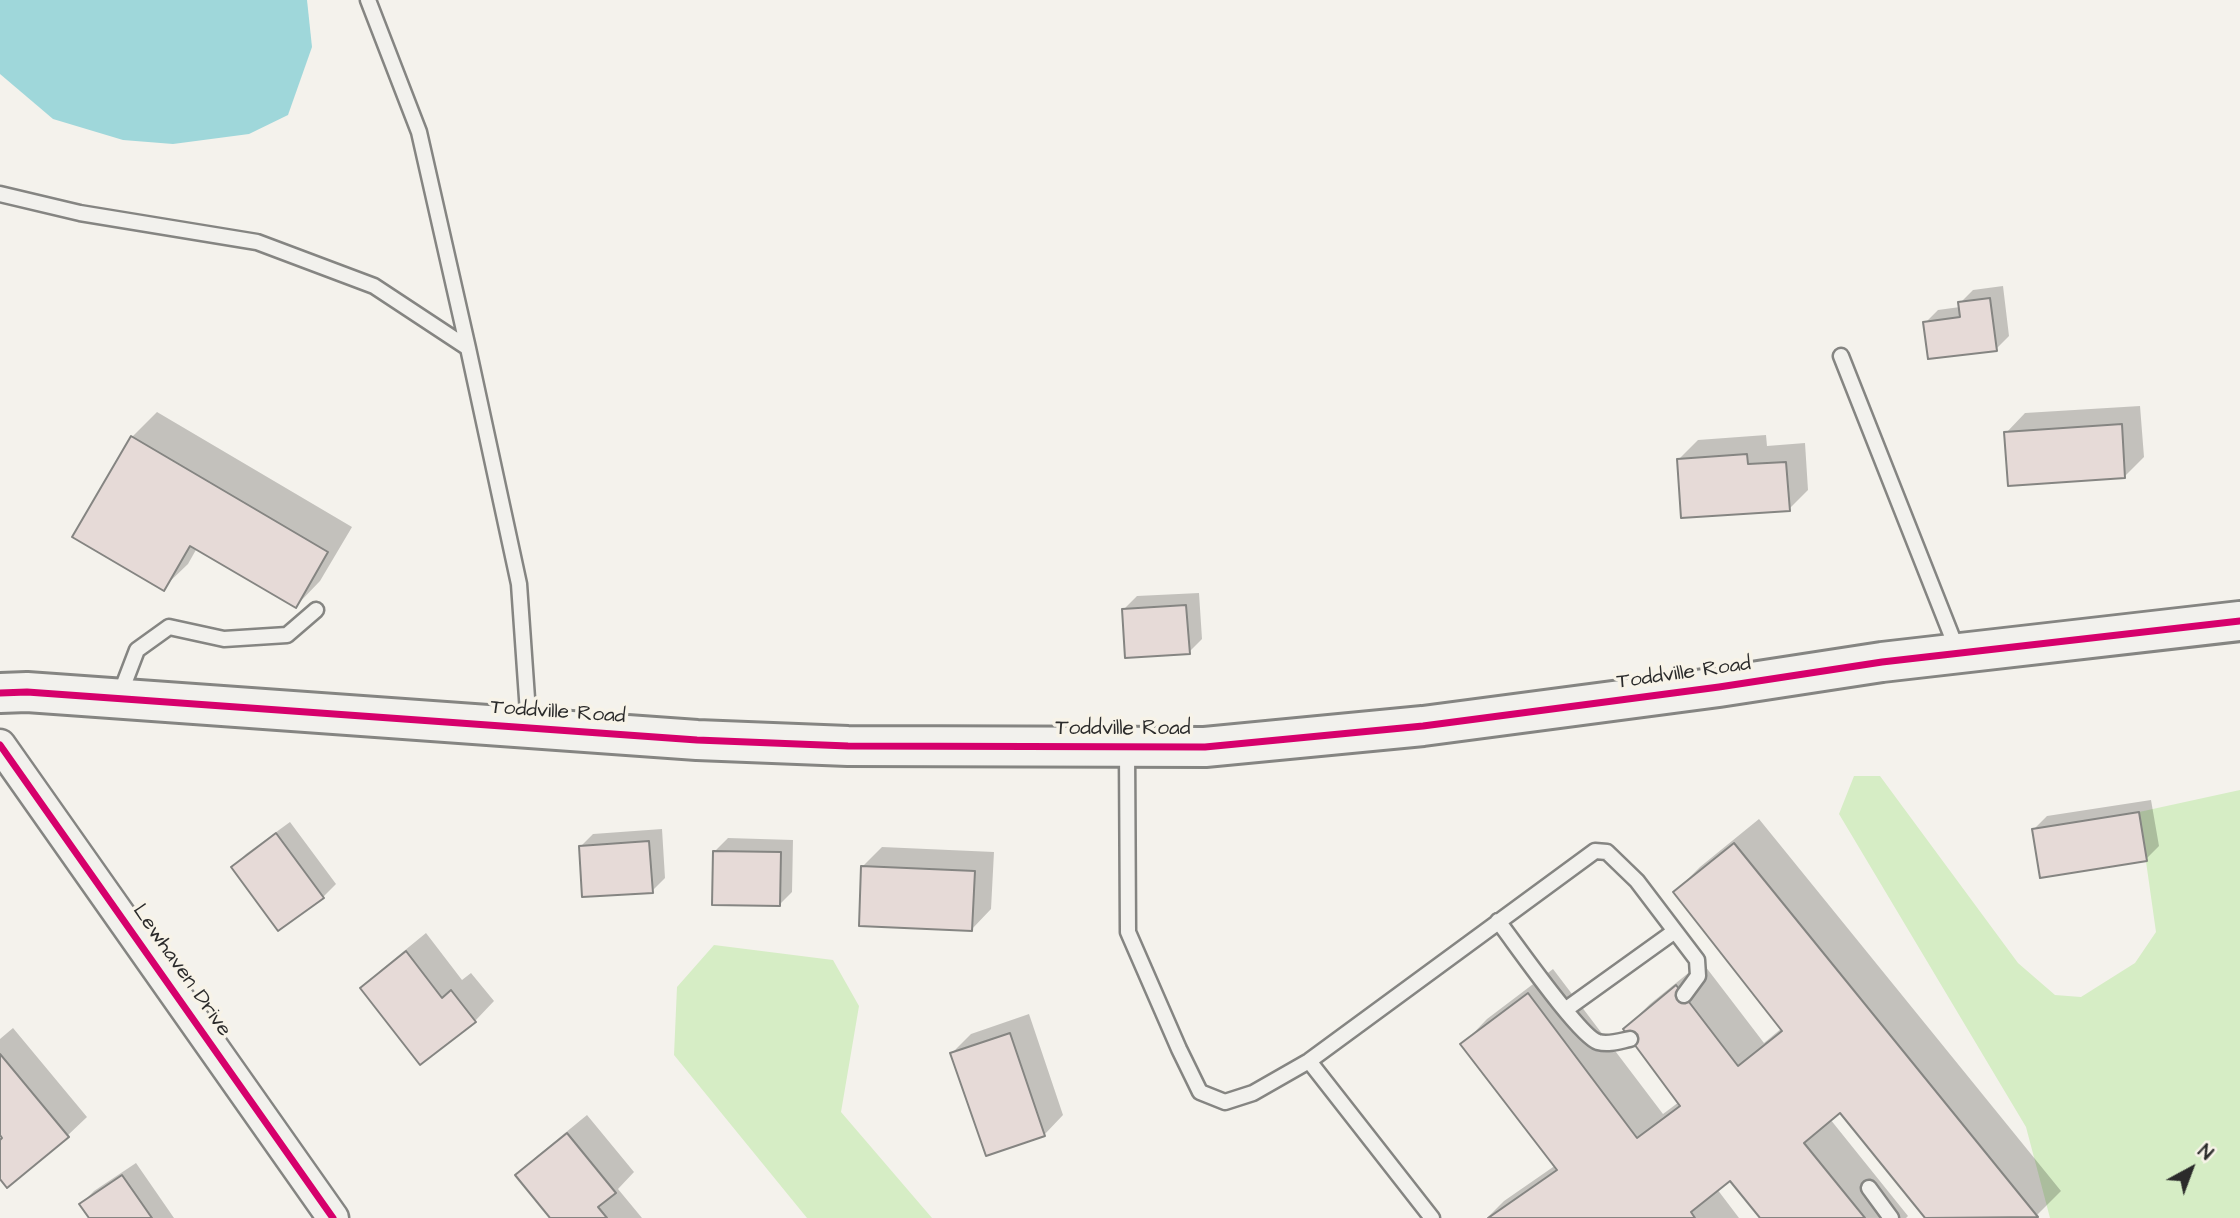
<!DOCTYPE html>
<style>
body{margin:0}
#map{position:relative;width:2240px;height:1218px;overflow:hidden;background:#f4f2ec;font-family:"Architects Daughter",sans-serif}
canvas{display:block}
.north{position:absolute;left:2156px;top:1134px;width:70px;height:70px;-webkit-text-stroke:5px #f7f3e8;paint-order:stroke;rotate:41deg;font-size:19px;font-weight:700;line-height:28px;text-align:center;color:#2b2b2b}
.north::after{content:'';display:block;margin:auto;width:24px;height:32px;background:#2b2b2b;clip-path:polygon(50% 0,100% 100%,50% 72%,0 100%)}
</style>
<div id="map">
<canvas width="2240" height="1218"></canvas>
<div class="north">N</div>
</div>
<script>
const context = document.querySelector('canvas').getContext('2d');
context.lineJoin = 'round';
function fill(path, color) { context.fillStyle = color; context.fill(path, 'evenodd'); }
function stroke(path, color, width, dash) { context.strokeStyle = color; context.lineWidth = width; context.lineCap = dash ? 'butt' : 'round'; context.setLineDash(dash || []); context.stroke(path); }
function label(font, color, halo, rows, align = 'center') {
  context.font = font + ' "Architects Daughter",sans-serif'; context.lineWidth = 7; context.setLineDash([]); context.textBaseline = 'middle'; context.strokeStyle = halo; context.fillStyle = color; for (const [text, x, y, turn = 0] of rows) {
    context.save(); context.translate(x, y); context.rotate((+turn || 0) * Math.PI / 180); context.textAlign = isNaN(turn) ? turn : align; if (halo) context.strokeText(text, 0, 0); context.fillText(text, 0, 0); context.restore();
  }
}
const green = new Path2D(`
 M 1854,776 L 1880,776 L 2018,963 L 2055,995 L 2081,997 L 2135,963 L 2156,932 L 2139,812 L 2240,790 L 2240,1218 L 2050,1218 L 2026,1127 L 1839,814 Z
 M 714,945 L 833,960 L 859,1006 L 841,1112 L 932,1218 L 807,1218 L 674,1055 L 677,987 Z`);
const water = new Path2D(`
 M 0,0 L 307,0 L 312,47 L 288,115 L 249,134 L 173,144 L 123,140 L 53,119 L 0,74 Z`);
const shadow = new Path2D(`
 M 2003,286 L 2009,336 L 1996,349 L 1925,323 L 1938,310 L 1960,307 L 1960,303 L 1973,290 Z
 M 2140,406 L 2144,457 L 2125,476 L 2006,433 L 2025,413 Z
 M 157,412 L 352,527 L 320,581 L 296,606 L 197,548 L 188,564 L 163,588 L 132,437 Z
 M 1766,435 L 1767,446 L 1805,443 L 1808,490 L 1789,509 L 1679,459 L 1698,440 Z
 M 1199,593 L 1202,639 L 1189,652 L 1124,609 L 1137,596 Z
 M 2151,800 L 2159,846 L 2146,859 L 2034,829 L 2047,816 Z
 M 1759,819 L 2061,1191 L 2034,1218 L 1928,1218 L 1840,1111 L 1830,1119 L 1908,1216 L 1906,1218 L 1762,1218 L 1730,1179 L 1717,1189 L 1739,1218 L 1487,1218 L 1504,1201 L 1556,1165 L 1463,1044 L 1487,1019 L 1553,969 L 1663,1114 L 1679,1102 L 1625,1029 L 1650,1004 L 1702,962 L 1764,1043 L 1782,1028 L 1675,892 L 1700,867 Z
 M 290,822 L 336,884 L 323,897 L 233,867 L 246,854 Z
 M 662,829 L 665,878 L 652,891 L 580,847 L 593,834 Z
 M 728,838 L 793,840 L 792,892 L 779,905 L 715,851 Z
 M 882,847 L 994,852 L 991,909 L 972,929 L 862,867 Z
 M 426,933 L 462,980 L 471,973 L 494,1001 L 475,1021 L 421,1063 L 362,988 L 382,969 Z
 M 1029,1014 L 1063,1115 L 1044,1135 L 952,1053 L 971,1034 Z
 M 13,1028 L 87,1117 L 67,1136 L 0,1176 L 0,1138 L 3,1135 L 0,1132 L 0,1039 Z
 M 587,1115 L 634,1172 L 618,1189 L 642,1218 L 552,1218 L 517,1175 L 537,1156 Z
 M 136,1163 L 174,1218 L 91,1218 L 81,1204 L 94,1191 Z`);
const building = new Path2D(`
 M 1990,298 L 1997,351 L 1928,359 L 1923,322 L 1960,317 L 1958,302 Z
 M 2122,424 L 2125,478 L 2008,486 L 2004,432 Z
 M 131,436 L 328,552 L 296,608 L 190,546 L 164,591 L 72,537 Z
 M 1747,454 L 1748,464 L 1786,462 L 1790,511 L 1681,518 L 1677,459 Z
 M 1186,605 L 1190,654 L 1125,658 L 1122,609 Z
 M 2139,812 L 2147,861 L 2040,878 L 2032,829 Z
 M 276,833 L 324,898 L 278,931 L 231,867 Z
 M 649,841 L 653,893 L 582,897 L 579,846 Z
 M 1734,843 L 2038,1217 L 1925,1218 L 1840,1113 L 1804,1143 L 1865,1218 L 1760,1218 L 1730,1181 L 1691,1212 L 1695,1218 L 1488,1218 L 1557,1170 L 1460,1044 L 1528,993 L 1637,1138 L 1680,1106 L 1623,1029 L 1676,985 L 1738,1066 L 1782,1031 L 1673,892 Z
 M 713,851 L 781,852 L 780,906 L 712,905 Z
 M 861,866 L 975,871 L 972,931 L 859,926 Z
 M 406,951 L 442,998 L 451,990 L 476,1022 L 420,1065 L 360,988 Z
 M 1010,1033 L 1045,1136 L 986,1156 L 950,1053 Z
 M 0,1054 L 69,1137 L 7,1188 L 0,1179 L 0,1140 L 2,1138 L 0,1135 Z
 M 567,1133 L 616,1193 L 598,1207 L 607,1218 L 550,1218 L 515,1175 Z
 M 122,1175 L 152,1218 L 89,1218 L 79,1204 Z`);
const lane = new Path2D(`
 M 368,0 L 419,132 L 468,348 L 519,584 L 529,727
 M 0,194 L 80,213 L 257,242 L 374,286 L 468,348
 M 1841,356 L 1958,652
 M 119,697 L 137,650 L 169,627 L 224,639 L 287,635 L 316,610
 M 1127,749 L 1128,932 L 1179,1049 L 1200,1092 L 1225,1102 L 1253,1093 L 1309,1061 L 1595,851 L 1607,852 L 1637,881 L 1697,960 L 1698,976 L 1684,995
 M 1498,921 C 1515,943 1579,1036 1598,1042 C 1609,1045 1620,1041 1630,1039
 M 1565,1010 L 1675,931
 M 1309,1061 L 1432,1218
 M 1869,1188 L 1891,1218`);
const street = new Path2D(`
 M 0,745 L 333,1218`);
const secondary = new Path2D(`
 M 0,693 L 27,692 L 697,740 L 848,746 L 1205,747 L 1423,726 L 1719,687 L 1882,662 L 2240,621`);
const cycleway = new Path2D(`
 M 0,693 L 27,692 L 697,740 L 848,746 L 1205,747 L 1423,726 L 1719,687 L 1882,662 L 2240,621
 M 0,745 L 333,1218`);
const streetNames = [
 ["Toddville Road",1684,674,-8],
 ["Toddville Road",558,713,4],
 ["Toddville Road",1123,730],
 ["Lewhaven Drive",181,971,55]
];
fill(green, '#d6edc5');
fill(water, '#9fd7da');
fill(shadow, '#0003');
fill(building, '#e6dad7');
stroke(building, '#858582', 2);
stroke(lane, '#858582', 19);
stroke(street, '#858582', 35);
stroke(secondary, '#858582', 44);
stroke(lane, '#f2f1ed', 14);
stroke(street, '#f2f1ed', 30);
stroke(secondary, '#f2f1ed', 38);
stroke(cycleway, '#d6006c', 7);
label('21px', '#2b2b2b', '#f7f3e8', streetNames);
</script>
